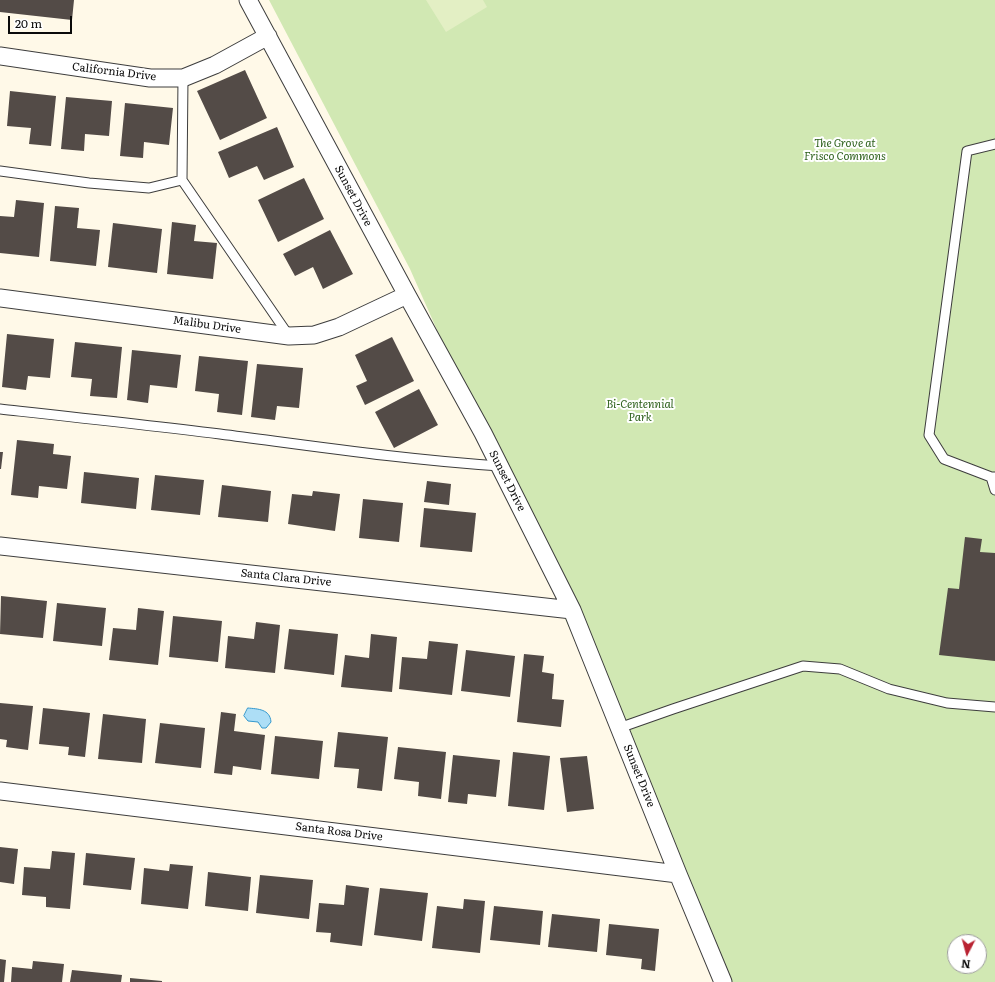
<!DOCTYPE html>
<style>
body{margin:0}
#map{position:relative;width:995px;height:982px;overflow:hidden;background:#fff9e8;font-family:Literata,serif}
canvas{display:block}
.north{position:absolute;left:947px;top:934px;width:40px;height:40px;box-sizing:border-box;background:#fff;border:1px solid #9d9d9d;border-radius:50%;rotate:186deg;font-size:11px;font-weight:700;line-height:16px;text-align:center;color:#0a0a0a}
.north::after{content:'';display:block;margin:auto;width:14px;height:18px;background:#b92332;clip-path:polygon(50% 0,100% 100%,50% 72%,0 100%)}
.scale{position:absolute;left:8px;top:16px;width:64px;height:18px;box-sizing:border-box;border:2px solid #0a0a0a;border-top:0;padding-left:5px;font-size:12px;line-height:14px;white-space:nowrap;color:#0a0a0a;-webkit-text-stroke:3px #fff;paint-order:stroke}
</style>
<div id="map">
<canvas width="995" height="982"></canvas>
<div class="north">N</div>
<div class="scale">20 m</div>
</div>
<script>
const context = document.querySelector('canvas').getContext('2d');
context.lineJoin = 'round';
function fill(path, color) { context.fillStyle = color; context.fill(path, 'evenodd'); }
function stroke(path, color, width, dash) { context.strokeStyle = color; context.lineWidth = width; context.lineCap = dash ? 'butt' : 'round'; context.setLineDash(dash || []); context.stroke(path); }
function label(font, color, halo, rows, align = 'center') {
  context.font = font + ' Literata,serif'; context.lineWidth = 4; context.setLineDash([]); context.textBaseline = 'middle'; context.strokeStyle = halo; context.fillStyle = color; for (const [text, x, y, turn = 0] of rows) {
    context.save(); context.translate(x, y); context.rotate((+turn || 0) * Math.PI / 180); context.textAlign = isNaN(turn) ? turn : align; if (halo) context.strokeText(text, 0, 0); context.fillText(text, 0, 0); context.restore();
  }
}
const green = new Path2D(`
 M 269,0 L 995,0 L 995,982 L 726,982 L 410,269 ZM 955,942 L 979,942 L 979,966 L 955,966 Z`);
const pitch = new Path2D(`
 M 426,0 L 483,0 L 487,7 L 446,32 Z`);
const water = new Path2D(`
 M 248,708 C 258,709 270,709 271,722 L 266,728 L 262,728 L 258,722 L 248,721 L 244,716 Z`);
const building = new Path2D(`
 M 0,0 L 74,0 L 72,20 L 0,12 Z
 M 245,70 L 267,118 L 220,140 L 197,91 Z
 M 10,91 L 56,96 L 51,146 L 29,144 L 31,128 L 7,126 Z
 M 66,97 L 112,101 L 109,136 L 85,134 L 84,151 L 61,149 Z
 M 125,103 L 173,108 L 169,145 L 144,142 L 143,158 L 120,156 Z
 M 277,127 L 294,167 L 264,180 L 257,166 L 229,178 L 218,152 Z
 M 304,178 L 324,219 L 278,242 L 258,200 Z
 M 16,200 L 44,203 L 39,257 L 0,253 L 0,216 L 14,217 Z
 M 55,206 L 79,208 L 77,228 L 100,230 L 96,266 L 50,261 Z
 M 172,222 L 196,225 L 194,241 L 217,243 L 213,279 L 167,274 Z
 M 113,223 L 162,229 L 157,273 L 108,267 Z
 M 330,230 L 353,274 L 323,289 L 313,267 L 295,276 L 283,254 Z
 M 7,334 L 54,339 L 50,378 L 28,376 L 26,390 L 2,387 Z
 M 392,337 L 414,381 L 365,405 L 356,386 L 367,381 L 355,355 Z
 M 75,342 L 122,347 L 117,398 L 90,396 L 92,379 L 71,377 Z
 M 132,350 L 181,355 L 177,388 L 150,385 L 148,403 L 127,400 Z
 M 199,356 L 248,361 L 242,415 L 217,412 L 219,394 L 195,391 Z
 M 257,364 L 303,368 L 299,408 L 277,406 L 275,420 L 251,417 Z
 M 419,389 L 438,425 L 394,448 L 375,412 Z
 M 17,440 L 54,444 L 53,454 L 71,456 L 67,489 L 39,486 L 38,498 L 11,495 Z
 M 0,452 L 3,452 L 1,469 L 0,469 Z
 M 84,472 L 139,478 L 136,509 L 81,503 Z
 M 155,475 L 204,480 L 200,515 L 151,510 Z
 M 427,481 L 451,484 L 449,505 L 424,502 Z
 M 222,485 L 271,491 L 268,522 L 218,517 Z
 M 313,491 L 340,494 L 335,531 L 288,524 L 292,494 L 312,496 Z
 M 363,499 L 403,503 L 399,542 L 359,538 Z
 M 424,508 L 476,513 L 472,552 L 420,547 Z
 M 965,537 L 982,539 L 980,552 L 995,553 L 995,661 L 939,655 L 948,588 L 959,589 Z
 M 1,596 L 47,601 L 43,638 L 0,634 Z
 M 57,603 L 106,608 L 102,646 L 53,641 Z
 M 138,608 L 164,611 L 158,665 L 109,660 L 113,628 L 136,630 Z
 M 173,616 L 222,621 L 218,662 L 169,657 Z
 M 256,622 L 280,625 L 275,673 L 225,668 L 228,636 L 254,639 Z
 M 289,629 L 338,634 L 334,675 L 284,669 Z
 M 371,634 L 397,637 L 392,692 L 341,687 L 345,655 L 369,658 Z
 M 429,641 L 458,644 L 452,695 L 399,689 L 402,657 L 427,659 Z
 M 466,650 L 515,656 L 510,697 L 461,691 Z
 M 524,654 L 544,656 L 542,672 L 554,674 L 552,699 L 564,700 L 561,727 L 517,722 Z
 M 0,703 L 33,706 L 28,750 L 6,747 L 7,740 L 0,739 Z
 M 43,708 L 90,713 L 85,757 L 68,755 L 69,747 L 39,744 Z
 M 221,712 L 236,714 L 234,731 L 265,735 L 261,770 L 233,766 L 232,775 L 214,773 Z
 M 103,714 L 146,719 L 142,763 L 98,759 Z
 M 160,723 L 205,728 L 201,768 L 155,763 Z
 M 338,732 L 388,737 L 382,791 L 357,788 L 359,769 L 334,767 Z
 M 275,736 L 323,741 L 319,779 L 271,774 Z
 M 398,747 L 446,752 L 441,799 L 418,796 L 419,782 L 394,779 Z
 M 513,752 L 550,756 L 544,810 L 508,806 Z
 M 453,755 L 500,760 L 496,797 L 468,794 L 467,804 L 448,802 Z
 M 587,756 L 594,809 L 567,812 L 560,758 Z
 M 0,847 L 18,849 L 14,884 L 0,882 Z
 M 52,851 L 75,853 L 70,909 L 46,907 L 46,897 L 22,895 L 24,867 L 50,869 Z
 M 86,853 L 135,858 L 131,890 L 83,885 Z
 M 170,864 L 193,866 L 188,909 L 141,904 L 144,868 L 169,871 Z
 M 208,872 L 251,877 L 248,911 L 205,906 Z
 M 260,875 L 313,880 L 309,919 L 256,913 Z
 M 346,885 L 369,888 L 362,946 L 330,942 L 331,933 L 316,932 L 319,903 L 344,905 Z
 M 380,888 L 428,893 L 422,941 L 374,935 Z
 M 464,899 L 485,901 L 480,953 L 432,948 L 437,906 L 463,909 Z
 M 494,906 L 543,911 L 540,945 L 490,940 Z
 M 552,914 L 600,919 L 597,952 L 548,947 Z
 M 609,924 L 659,929 L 655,971 L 641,969 L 642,959 L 606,955 Z
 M 0,959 L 6,960 L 4,982 L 0,982 Z
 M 33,961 L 64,964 L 62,982 L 11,982 L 12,967 L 32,969 Z
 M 72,970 L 122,975 L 121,982 L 70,982 Z
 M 130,978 L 162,981 L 162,982 L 130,982 Z`);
const lane = new Path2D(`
 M 183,78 L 182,180 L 289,336
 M 995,144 L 967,151 L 929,435 L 944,459 L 991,477 L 995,477
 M 0,171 L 89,183 L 149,188 L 182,180
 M 0,409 C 73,417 147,425 220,434 C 313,446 406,460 500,466
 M 991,477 L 995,490
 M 619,728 L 673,709 L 803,666 L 840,669 L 889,689 L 947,703 L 995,707`);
const street = new Path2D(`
 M 248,0 L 407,295 L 483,433 L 572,610 L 678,874 L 723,982
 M 0,56 L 150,78 L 183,78 L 215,65 L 268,36
 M 0,298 L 289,336 L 314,335 L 339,327 L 407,295
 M 0,546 L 572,610
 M 0,791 L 678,874`);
const streetNames = [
 ["California Drive",114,72,7],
 ["Sunset Drive",353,196,62],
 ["Malibu Drive",207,325,8],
 ["Sunset Drive",507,481,63],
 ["Santa Clara Drive",286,578,6],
 ["Sunset Drive",639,776,68],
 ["Santa Rosa Drive",339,832,7]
];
const parkNames = [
 ["The Grove at",845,144],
 ["Frisco Commons",845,157],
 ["Bi-Centennial",640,405],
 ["Park",640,418]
];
fill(green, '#d1e8b3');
fill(pitch, '#e3efc4');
fill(water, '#addef6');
stroke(water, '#3498cd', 1);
fill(building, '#534b47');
stroke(lane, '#3d3d3d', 11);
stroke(street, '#3d3d3d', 19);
stroke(lane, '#fff', 9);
stroke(street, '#fff', 17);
label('11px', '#0a0a0a', '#fff', streetNames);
label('italic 11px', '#2e611c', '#fff', parkNames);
</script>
